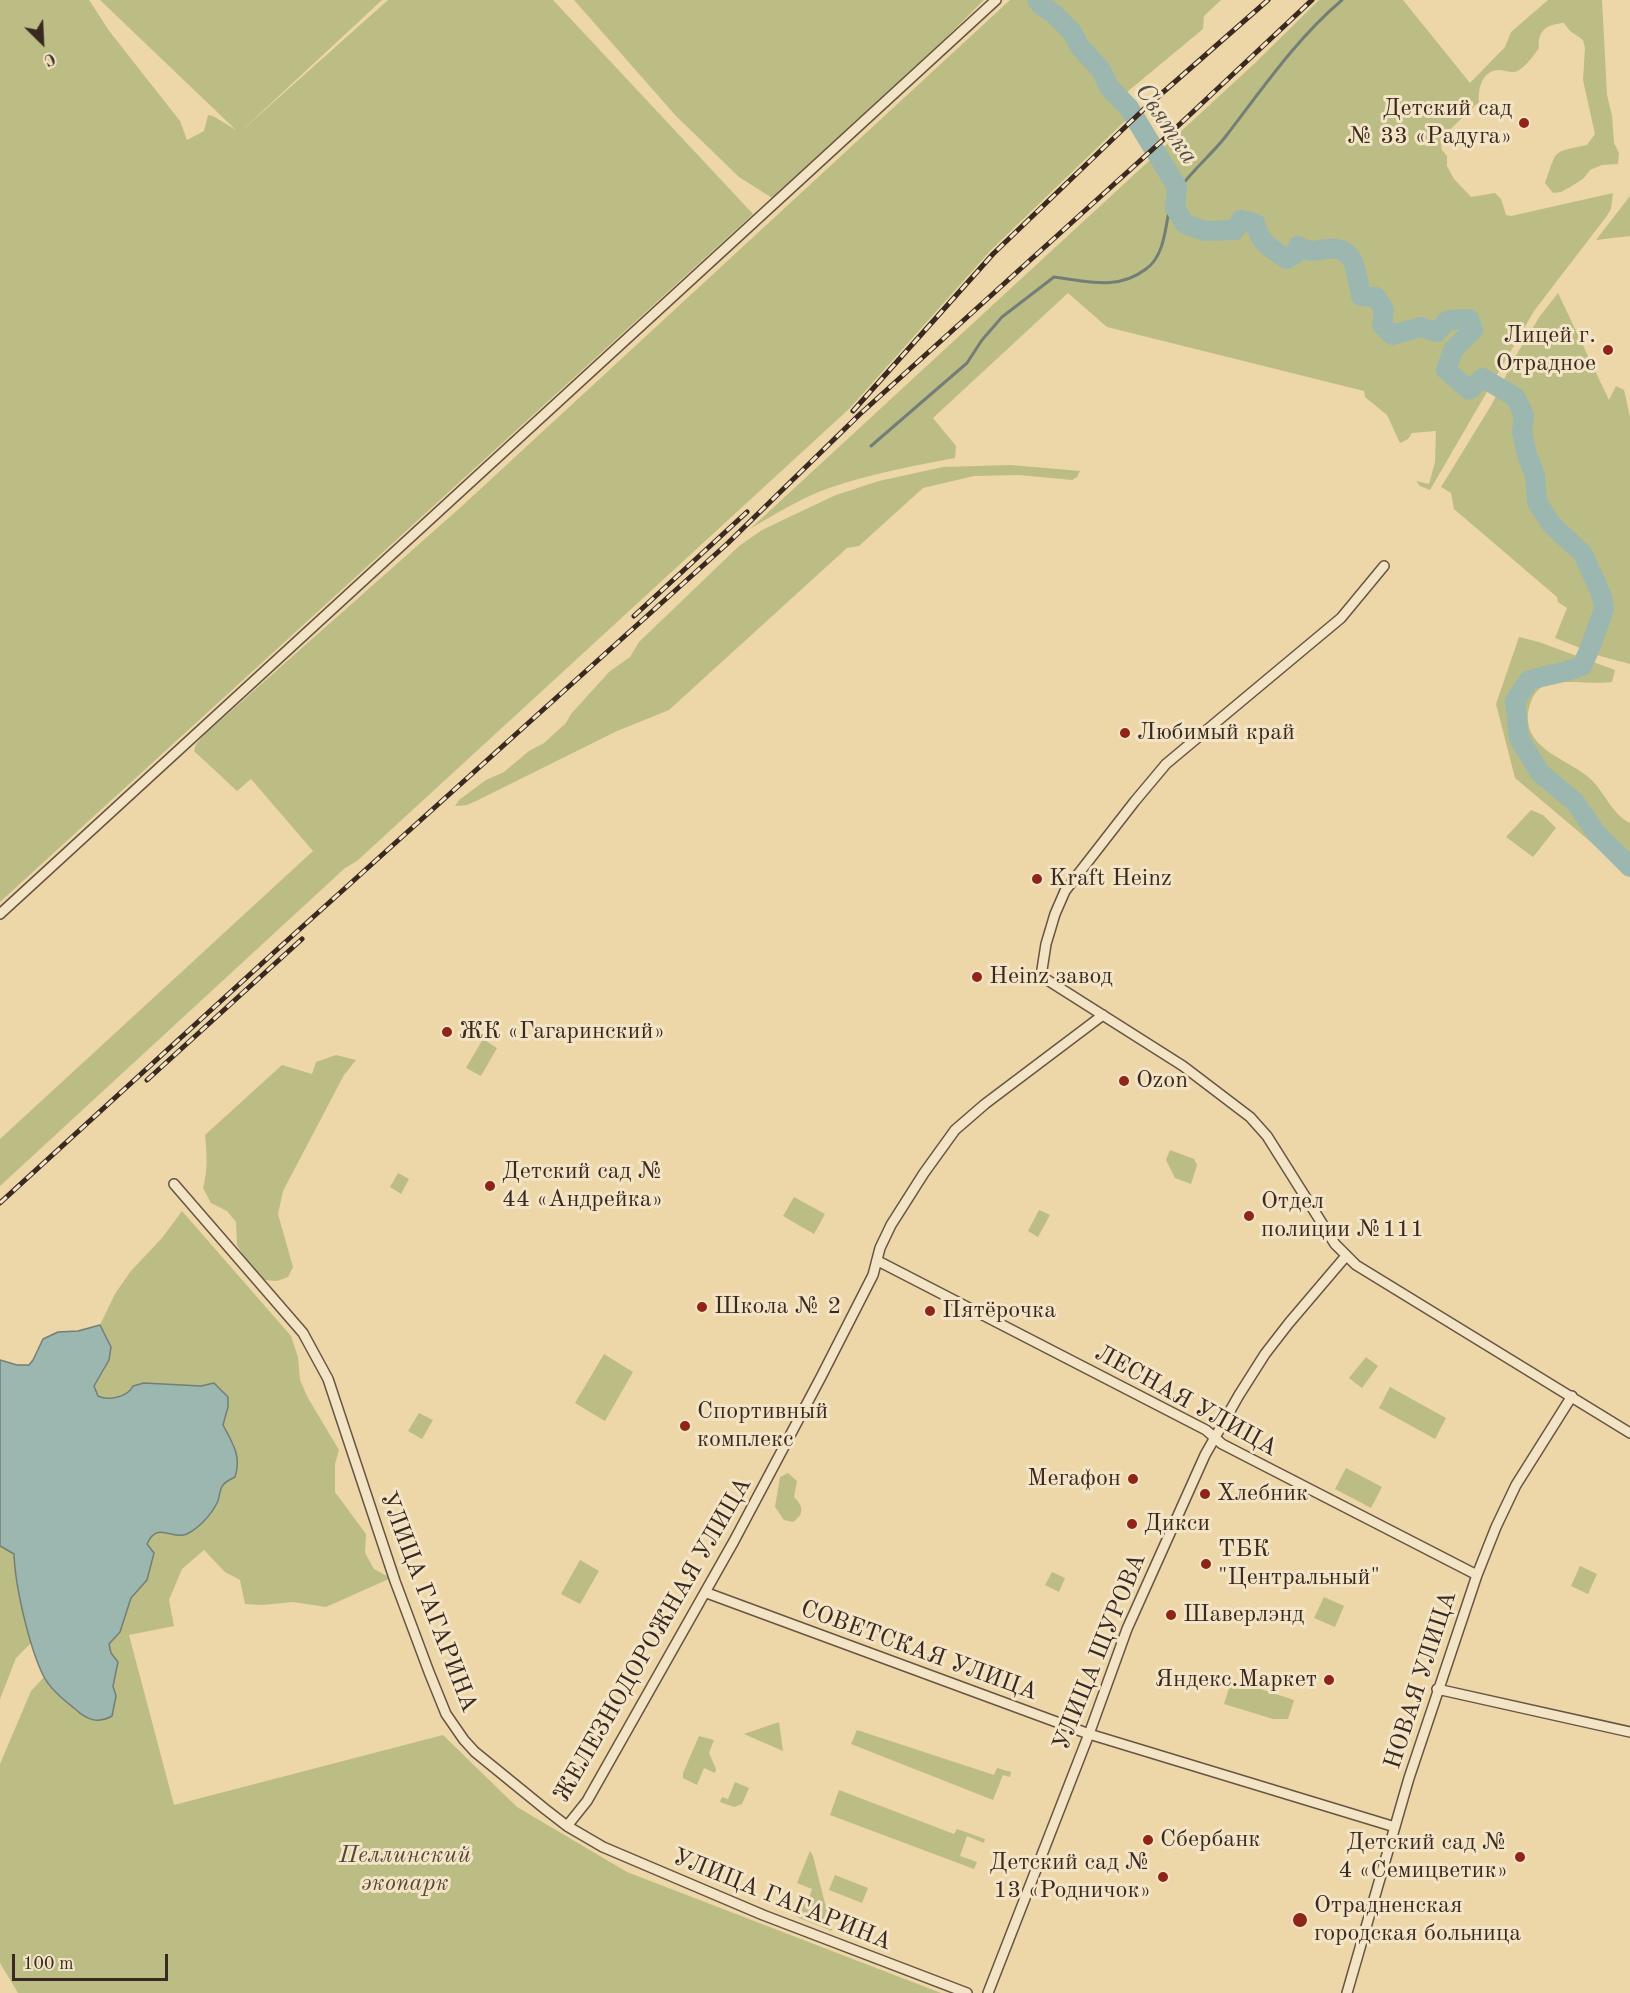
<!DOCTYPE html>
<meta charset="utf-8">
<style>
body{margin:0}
#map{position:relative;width:1630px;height:1993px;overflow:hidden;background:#edd6a8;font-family:"Old Standard TT",serif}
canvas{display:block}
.north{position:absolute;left:12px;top:12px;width:60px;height:60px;-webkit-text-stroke:4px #f3e4c6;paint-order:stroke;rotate:156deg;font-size:16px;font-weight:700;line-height:24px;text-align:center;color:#3a2921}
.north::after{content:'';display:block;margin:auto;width:21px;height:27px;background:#3a2921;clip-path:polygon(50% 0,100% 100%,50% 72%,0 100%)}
.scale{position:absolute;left:12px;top:1954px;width:156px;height:27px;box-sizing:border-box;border:3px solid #3a2921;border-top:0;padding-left:8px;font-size:18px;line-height:21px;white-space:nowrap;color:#3a2921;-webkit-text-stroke:4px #f3e4c6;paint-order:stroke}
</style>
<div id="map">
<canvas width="1630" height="1993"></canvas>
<div class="north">С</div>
<div class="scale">100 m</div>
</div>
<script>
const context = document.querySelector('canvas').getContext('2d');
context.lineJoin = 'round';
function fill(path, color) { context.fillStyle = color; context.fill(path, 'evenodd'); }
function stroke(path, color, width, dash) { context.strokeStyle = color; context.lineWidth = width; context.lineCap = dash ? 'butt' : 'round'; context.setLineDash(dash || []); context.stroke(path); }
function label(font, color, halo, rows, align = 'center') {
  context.font = font + ' "Old Standard TT",serif'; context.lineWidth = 6; context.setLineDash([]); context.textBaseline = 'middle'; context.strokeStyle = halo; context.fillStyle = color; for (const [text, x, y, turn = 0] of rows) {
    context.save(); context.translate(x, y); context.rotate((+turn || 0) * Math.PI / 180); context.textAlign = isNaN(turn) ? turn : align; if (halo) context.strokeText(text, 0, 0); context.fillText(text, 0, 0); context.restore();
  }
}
const green = new Path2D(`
 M 0,0 L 89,0 L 110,32 L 180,121 L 187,140 L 204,131 L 208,115 L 213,116 L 236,130 L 100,0 L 382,0 L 239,133 L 388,0 L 553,0 L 753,214 L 0,902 Z
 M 574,0 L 984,0 L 846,137 L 772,198 L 739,177 L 676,116 Z
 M 1010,0 L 1221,0 L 1204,16 L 1203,29 L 1115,102 L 1127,119 L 991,250 L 850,408 L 357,861 L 345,868 L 0,1186 L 0,1139 L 313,851 L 251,779 L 237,791 L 194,751 L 196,744 L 205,734 L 462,506 Z
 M 1319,0 L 1403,0 L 1470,83 L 1505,47 L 1511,32 L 1548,0 L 1602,0 L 1607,95 L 1612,116 L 1614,143 L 1619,153 L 1618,164 L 1602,165 L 1590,170 L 1584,178 L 1572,186 L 1561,192 L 1553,193 L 1545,183 C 1558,149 1550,153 1587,145 L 1595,134 L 1583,80 L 1585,48 L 1583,40 L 1570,31 L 1564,23 C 1547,24 1537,31 1539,48 C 1534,55 1527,65 1519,70 C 1514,74 1506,71 1500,70 C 1482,70 1478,88 1479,102 L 1440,139 L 1442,150 L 1447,156 L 1447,166 L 1454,179 L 1471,197 L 1495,193 L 1501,199 L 1506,215 L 1511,216 L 1613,193 L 1611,209 L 1606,217 L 1534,311 L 1430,490 L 1420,486 L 1416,481 L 1429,484 L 1435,462 L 1436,431 L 1412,433 L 1408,439 L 1400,443 L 1387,415 L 1365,397 L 1364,391 L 1107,327 L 1068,293 L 933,418 L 956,446 L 955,458 C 913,466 870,474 829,488 C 801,498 775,514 750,529 L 1255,63 Z
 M 1630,196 L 1630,236 L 1596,240 Z
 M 1558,293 L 1609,400 L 1616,386 L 1624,390 L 1630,417 L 1630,664 L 1600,656 L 1555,638 L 1567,608 L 1558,602 L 1557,597 L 1454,509 L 1451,493 L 1441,487 L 1492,404 L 1515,357 L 1540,316 Z
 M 1011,465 L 1080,471 L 1077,477 L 1072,480 L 1019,475 L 974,476 L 923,488 L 859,546 L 847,548 L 669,710 L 617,731 L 476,801 L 467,805 L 455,806 L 459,800 L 486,780 L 504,772 L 529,751 L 544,743 L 566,723 L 571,714 L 609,672 L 630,657 L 639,642 L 739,546 L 762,530 L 785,519 L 836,495 L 879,481 L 943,467 Z
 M 1519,637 L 1539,642 L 1615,670 L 1612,682 C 1593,685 1560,678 1544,686 C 1535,690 1531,700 1529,708 C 1520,747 1565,758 1587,776 C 1604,789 1610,813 1630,823 L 1630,875 L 1515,778 L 1496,704 Z
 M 1531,810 L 1543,815 L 1556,828 L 1533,857 L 1506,837 Z
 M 483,1039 L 497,1048 L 481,1076 L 466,1068 Z
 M 336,1055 L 356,1060 L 344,1075 L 283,1191 L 278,1214 L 293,1267 L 288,1277 L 277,1281 L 264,1280 L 248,1263 L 237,1245 L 236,1222 L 227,1211 L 211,1203 L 203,1188 C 208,1171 207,1153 205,1135 L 282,1065 L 312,1074 L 316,1062 Z
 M 1170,1150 L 1194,1159 L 1197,1165 L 1191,1184 L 1175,1178 L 1166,1160 Z
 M 398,1173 L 409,1179 L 401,1194 L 390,1187 Z
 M 794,1197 L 825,1214 L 814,1234 L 783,1216 Z
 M 1039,1210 L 1050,1215 L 1038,1237 L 1028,1231 Z
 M 182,1211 L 291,1336 L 298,1357 L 300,1380 L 308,1398 L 339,1450 L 335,1464 L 335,1492 L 366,1534 L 365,1553 L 374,1569 L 391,1578 L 326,1607 L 293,1602 L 262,1605 L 245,1604 L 240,1580 L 225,1572 L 204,1550 L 182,1569 L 169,1600 L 174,1626 L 129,1635 L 174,1805 L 443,1735 L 517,1807 L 627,1872 L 941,1993 L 18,1993 L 0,1963 L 0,1764 L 31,1691 L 44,1677 C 60,1695 77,1720 103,1721 L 118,1662 L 111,1653 L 109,1644 L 120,1632 L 131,1598 L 147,1580 L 148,1570 L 153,1560 L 147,1544 C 158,1520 173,1542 188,1533 C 199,1527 212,1513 218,1502 C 220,1496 220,1489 224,1484 C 228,1479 233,1474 237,1470 L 234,1444 L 223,1425 L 227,1412 L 228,1398 L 214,1383 L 201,1386 L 144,1383 L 124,1395 L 104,1399 L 98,1396 L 94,1386 L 109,1360 L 111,1347 L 100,1325 L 115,1294 L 130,1272 L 162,1238 Z
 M 604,1354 L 633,1372 L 605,1421 L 575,1403 Z
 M 1366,1357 L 1378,1366 L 1362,1388 L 1349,1378 Z
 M 1390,1387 L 1446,1418 L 1435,1439 L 1379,1408 Z
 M 419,1413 L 433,1420 L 422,1439 L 408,1431 Z
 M 1346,1468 L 1382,1487 L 1371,1508 L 1335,1489 Z
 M 788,1473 L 797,1481 L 794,1497 C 804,1507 804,1514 793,1522 L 784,1520 L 775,1507 L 780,1477 Z
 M 0,1546 L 14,1553 C 14,1584 24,1613 32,1642 L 16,1658 L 0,1699 Z
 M 580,1560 L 599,1571 L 580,1604 L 561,1594 Z
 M 1580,1566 L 1597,1574 L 1588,1594 L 1571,1586 Z
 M 1052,1572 L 1065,1578 L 1059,1592 L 1045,1585 Z
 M 1324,1597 L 1344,1606 L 1335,1627 L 1314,1618 Z
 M 1239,1682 L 1294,1700 L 1288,1719 L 1273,1719 L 1224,1704 L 1230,1685 Z
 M 779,1722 L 783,1751 L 744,1734 Z
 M 857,1730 L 994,1775 L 997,1768 L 1011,1772 L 1010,1777 L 1003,1775 L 993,1800 L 851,1744 Z
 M 699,1736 L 714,1740 L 709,1753 L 716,1769 L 715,1773 L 704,1768 L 697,1785 L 683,1778 L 683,1773 Z
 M 735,1782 L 749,1788 L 742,1804 L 734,1807 L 720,1802 L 722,1797 L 728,1799 Z
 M 839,1790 L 954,1834 L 957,1829 L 985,1839 L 984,1843 L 967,1836 L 960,1856 L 977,1862 L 974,1869 L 830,1815 Z
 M 810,1851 L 813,1856 L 832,1931 L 797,1917 L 802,1903 L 807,1905 L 812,1889 L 797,1883 Z
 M 835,1875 L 868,1888 L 862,1903 L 829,1890 Z`);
const water = new Path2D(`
 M 100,1325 L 111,1347 L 109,1360 L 94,1386 L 98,1396 C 108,1401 128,1397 133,1386 L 144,1383 L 201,1386 L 214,1383 L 228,1397 L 228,1407 L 223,1425 C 232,1442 242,1456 235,1477 C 231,1479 225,1482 223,1485 C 219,1490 220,1498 217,1503 C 211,1515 199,1528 187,1534 C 172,1541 158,1520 147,1544 L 154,1553 L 147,1580 L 131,1598 L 120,1632 L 109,1644 L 111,1653 L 118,1662 L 113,1686 L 116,1696 L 112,1716 C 98,1724 87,1720 75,1709 C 64,1700 49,1688 43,1675 C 29,1646 15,1586 14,1554 L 0,1546 L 0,1360 L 17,1365 L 29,1365 L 33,1360 L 43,1339 L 58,1332 L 78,1331 Z`);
const stream = new Path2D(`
 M 871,446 L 967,363 L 982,340 L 1002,317 L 1054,277 C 1088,281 1117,291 1146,269 C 1162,258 1165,234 1168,216 C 1169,210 1169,203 1173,198 C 1187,174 1210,157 1226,136 C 1263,88 1296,39 1342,0`);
const river = new Path2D(`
 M 1037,0 L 1042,6 L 1053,13 L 1072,32 L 1080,47 L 1101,70 L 1109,87 L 1129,108 L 1177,187 L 1175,208 L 1185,224 L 1205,231 L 1235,230 L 1241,220 L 1255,223 C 1260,243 1270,248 1287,259 L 1295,254 L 1298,246 C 1310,253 1313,251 1326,249 C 1357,244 1356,274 1361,296 L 1376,297 L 1384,310 L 1382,325 L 1392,335 L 1421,327 L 1437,332 L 1448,320 L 1469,319 L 1473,330 L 1453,350 L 1446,370 L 1469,390 L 1483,378 L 1515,397 L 1524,415 L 1522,432 L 1527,455 L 1535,475 L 1537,502 L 1552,525 L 1583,554 L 1602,596 L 1604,609 L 1590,648 L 1582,666 L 1567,671 L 1529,680 L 1515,701 L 1519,738 L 1540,773 L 1575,802 L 1596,833 L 1630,867`);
const minor = new Path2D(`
 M 1384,566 L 1341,618 L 1166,764 L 1135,801 L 1065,891 L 1055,914 L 1046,944 L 1041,976 L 1183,1066 L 1250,1117 L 1267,1136 L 1335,1244 L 1356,1265 L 1630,1433
 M 0,914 L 996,0
 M 174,1184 L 303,1333 L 328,1379 L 395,1581 L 429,1672 L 446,1714 L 464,1740 L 475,1752 L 545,1809 L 567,1826 L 603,1847 L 763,1915 L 967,1993
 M 878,1261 L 1206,1430 L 1222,1444 L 1477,1575
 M 707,1593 L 1089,1734 L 1395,1827
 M 1437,1689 L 1630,1732
 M 567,1826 L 587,1801 L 734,1541 L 821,1377 L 873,1275 L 880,1248 L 891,1225 L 924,1173 L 955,1130 L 985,1104 L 1103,1015
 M 988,1993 L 1089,1734 L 1127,1629 L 1205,1455 L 1239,1395 L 1265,1354 L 1289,1323 L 1346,1256
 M 1347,1993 L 1409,1778 L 1477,1575 L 1496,1527 L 1516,1485 L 1572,1396`);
const rail = new Path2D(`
 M 853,411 L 993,254 L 1144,109 L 1268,0
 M 634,616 L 747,512
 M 147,1080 L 302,939
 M 0,1203 L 281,946 L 728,543 L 859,415 L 1164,139 L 1312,0`);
const markers = [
 [1524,123,6,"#8f2418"],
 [1608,350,6,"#8f2418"],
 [1125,733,6,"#8f2418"],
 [1037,879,6,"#8f2418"],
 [977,977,6,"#8f2418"],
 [447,1032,6,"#8f2418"],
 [1124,1081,6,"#8f2418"],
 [490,1186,6,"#8f2418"],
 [1249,1216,6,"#8f2418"],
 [702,1307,6,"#8f2418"],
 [930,1311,6,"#8f2418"],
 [685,1426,6,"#8f2418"],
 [1133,1479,6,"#8f2418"],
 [1205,1494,6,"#8f2418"],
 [1132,1524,6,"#8f2418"],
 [1206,1564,6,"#8f2418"],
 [1171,1615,6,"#8f2418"],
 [1329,1680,6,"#8f2418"],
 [1148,1840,6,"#8f2418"],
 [1520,1857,6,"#8f2418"],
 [1163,1877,6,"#8f2418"],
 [1300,1920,8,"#8f2418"]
];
const poiNames = [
 ["Детский сад",1512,109,"right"],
 ["№ 33 «Радуга»",1512,137,"right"],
 ["Лицей г.",1596,336,"right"],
 ["Отрадное",1596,364,"right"],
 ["Любимый край",1137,733],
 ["Kraft Heinz",1049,879],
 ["Heinz завод",989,977],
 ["ЖК «Гагаринский»",459,1032],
 ["Ozon",1136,1081],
 ["Детский сад №",502,1172],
 ["44 «Андрейка»",502,1200],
 ["Отдел",1261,1202],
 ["полиции №111",1261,1230],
 ["Школа № 2",714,1307],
 ["Пятёрочка",942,1311],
 ["Спортивный",697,1412],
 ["комплекс",697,1440],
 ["Мегафон",1121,1479,"right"],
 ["Хлебник",1217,1494],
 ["Дикси",1144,1524],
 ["ТБК",1218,1550],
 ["\"Центральный\"",1218,1578],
 ["Шаверлэнд",1183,1615],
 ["Яндекс.Маркет",1317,1680,"right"],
 ["Сбербанк",1160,1840],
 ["Детский сад №",1508,1843,"right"],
 ["4 «Семицветик»",1508,1871,"right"],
 ["Детский сад №",1151,1863,"right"],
 ["13 «Родничок»",1151,1891,"right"],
 ["Отрадненская",1314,1906],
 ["городская больница",1314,1934]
];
const streetNames = [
 ["ЛЕСНАЯ УЛИЦА",1186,1401,29],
 ["УЛИЦА ГАГАРИНА",428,1602,69],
 ["ЖЕЛЕЗНОДОРОЖНАЯ УЛИЦА",653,1640,-60],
 ["СОВЕТСКАЯ УЛИЦА",919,1651,20],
 ["УЛИЦА ЩУРОВА",1100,1652,-68],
 ["НОВАЯ УЛИЦА",1421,1680,-72],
 ["УЛИЦА ГАГАРИНА",782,1900,22]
];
const parkNames = [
 ["Пеллинский",405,1856],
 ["экопарк",405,1884]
];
const waterNames = [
 ["Святка",1166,124,56]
];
fill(green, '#bcbd85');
fill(water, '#9bb7b0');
stroke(water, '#747e77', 1.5);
stroke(stream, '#747e77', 3);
stroke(river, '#9bb7b0', 20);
stroke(minor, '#675443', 12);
stroke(minor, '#f3e4c6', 9);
stroke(rail, '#3a2921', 5);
stroke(rail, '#f3e4c6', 3, [9]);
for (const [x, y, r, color] of markers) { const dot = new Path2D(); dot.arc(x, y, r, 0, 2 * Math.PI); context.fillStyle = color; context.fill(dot); stroke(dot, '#f3e4c6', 2); }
label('24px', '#3a2921', '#f3e4c6', poiNames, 'left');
label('24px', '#3a2921', '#f3e4c6', streetNames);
label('italic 24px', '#544735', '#f3e4c6', parkNames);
label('italic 26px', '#524c45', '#f3e4c6', waterNames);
</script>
